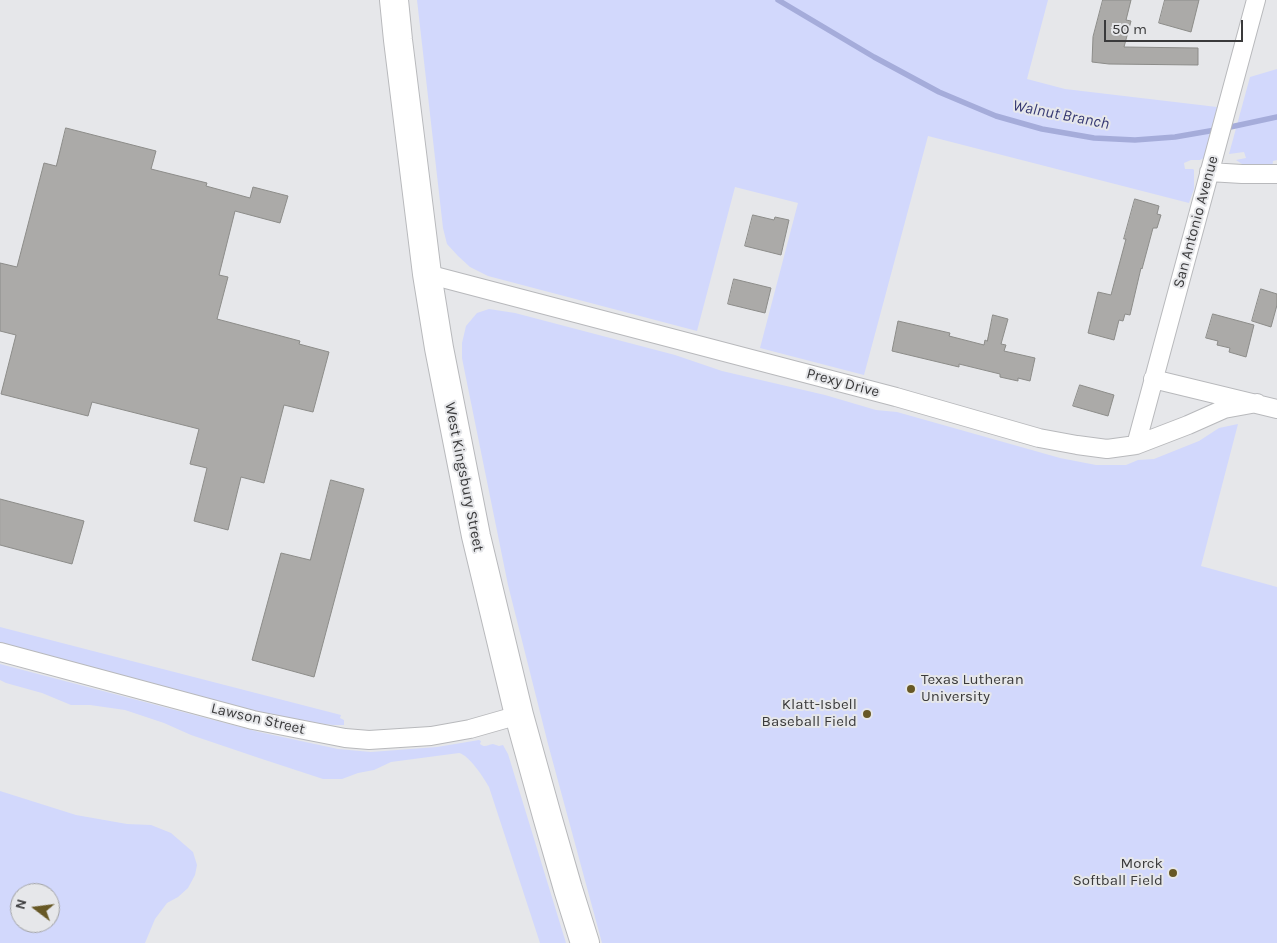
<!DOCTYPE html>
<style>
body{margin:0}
#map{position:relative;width:1277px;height:943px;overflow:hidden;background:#e6e7ea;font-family:Karla,sans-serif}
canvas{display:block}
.north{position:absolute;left:10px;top:883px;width:50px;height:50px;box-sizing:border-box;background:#e6e7ea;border:1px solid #a1a2a4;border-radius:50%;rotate:285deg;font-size:14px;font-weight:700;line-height:20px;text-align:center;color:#3a3a3b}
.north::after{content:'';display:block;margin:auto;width:18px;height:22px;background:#675825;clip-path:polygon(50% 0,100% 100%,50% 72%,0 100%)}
.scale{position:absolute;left:1104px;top:20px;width:139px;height:22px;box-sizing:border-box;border:2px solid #3a3a3b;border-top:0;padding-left:6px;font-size:15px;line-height:18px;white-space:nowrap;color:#3a3a3b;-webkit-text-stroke:4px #e6e7ea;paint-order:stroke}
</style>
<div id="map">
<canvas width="1277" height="943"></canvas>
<div class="north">N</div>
<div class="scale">50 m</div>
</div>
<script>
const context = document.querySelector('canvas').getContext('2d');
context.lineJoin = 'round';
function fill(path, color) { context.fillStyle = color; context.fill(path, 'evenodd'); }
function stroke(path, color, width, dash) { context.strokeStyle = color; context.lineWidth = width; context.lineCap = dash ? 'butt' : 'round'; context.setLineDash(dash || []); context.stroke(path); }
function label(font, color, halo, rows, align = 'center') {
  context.font = font + ' Karla,sans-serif'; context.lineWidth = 4; context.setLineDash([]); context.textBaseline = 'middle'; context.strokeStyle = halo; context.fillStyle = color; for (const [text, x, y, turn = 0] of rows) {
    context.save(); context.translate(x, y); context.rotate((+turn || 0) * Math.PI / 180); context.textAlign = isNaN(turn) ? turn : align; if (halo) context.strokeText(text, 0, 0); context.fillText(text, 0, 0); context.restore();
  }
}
const green = new Path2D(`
 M 417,0 L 1048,0 L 1027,79 L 1065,89 L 1217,107 L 1204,158 L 1200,160 L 1191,160 L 1184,163 L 1185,169 L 1193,169 L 1194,170 L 1194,189 L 1189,203 L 928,136 L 864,375 L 760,348 L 798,203 L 735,187 L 697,331 L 488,276 L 470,267 L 458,256 L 447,244 L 443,228 Z
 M 1277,69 L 1277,160 L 1273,161 L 1272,168 L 1236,167 L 1242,164 L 1236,160 L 1246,158 L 1244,152 L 1229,154 L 1250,77 Z
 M 489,309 L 515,313 L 675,355 L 722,371 L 825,395 L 876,410 L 897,412 L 1060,458 L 1096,465 L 1126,465 L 1138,460 L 1154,459 L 1199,441 L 1219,428 L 1238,424 L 1201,566 L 1277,587 L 1277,943 L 602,943 L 548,744 L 508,585 L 466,378 L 462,358 L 462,343 L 466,326 L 477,313 Z
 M 0,627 L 341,715 L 340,718 L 344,720 L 344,725 L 333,725 L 309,722 L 239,708 L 0,643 Z
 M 0,664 L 259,732 L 338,749 L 371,752 L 437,747 L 479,740 L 481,741 L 480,744 C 485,748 487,745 493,744 L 499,746 L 503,745 L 508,754 L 566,943 L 540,943 L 489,787 C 484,778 469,755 459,753 L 391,762 L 374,770 L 358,773 L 342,779 L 323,779 L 259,758 L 191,735 L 164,723 L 125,710 L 90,705 L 71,705 L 42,693 L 6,683 L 0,680 Z
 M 0,791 L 76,815 L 127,824 L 151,825 L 171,833 L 193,852 L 197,865 L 195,875 L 188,888 L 178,897 L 167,903 L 155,919 L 145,943 L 0,943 ZM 20,893 L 50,893 L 50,923 L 20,923 Z`);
const stream = new Path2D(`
 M 778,0 L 874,57 L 939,92 L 996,116 L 1042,129 L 1094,138 L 1135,140 L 1175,137 L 1221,129 L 1277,117`);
const building = new Path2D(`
 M 1103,0 L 1131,0 L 1126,20 L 1131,21 L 1124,47 L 1198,48 L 1198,65 L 1109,64 L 1092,62 L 1093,37 Z
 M 1165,0 L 1199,0 L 1191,32 L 1159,23 Z
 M 66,128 L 156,151 L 151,169 L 207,183 L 206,186 L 250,198 L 253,187 L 288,196 L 280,223 L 235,211 L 219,275 L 228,277 L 217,319 L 300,341 L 299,344 L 329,352 L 313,412 L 284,405 L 264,483 L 241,477 L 228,530 L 194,521 L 207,468 L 190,464 L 199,429 L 92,402 L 88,416 L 1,394 L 16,335 L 0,331 L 0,263 L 17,267 L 44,163 L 56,166 Z
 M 1135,199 L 1159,206 L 1157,214 L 1161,215 L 1157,228 L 1153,228 L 1142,269 L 1141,268 L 1130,315 L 1125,314 L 1123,321 L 1119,320 L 1114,340 L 1088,333 L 1098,292 L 1111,295 L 1126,239 L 1124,239 Z
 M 753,215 L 774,220 L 775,217 L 789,220 L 781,255 L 745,246 Z
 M 734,279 L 771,288 L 765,313 L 728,304 Z
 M 1261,289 L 1277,294 L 1277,305 L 1271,327 L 1252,321 Z
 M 1213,314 L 1254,325 L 1246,357 L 1229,352 L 1230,348 L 1217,345 L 1218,341 L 1206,338 Z
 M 993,315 L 1008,319 L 1001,344 L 1006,345 L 1004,351 L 1035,358 L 1030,381 L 1018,378 L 1018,381 L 1000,377 L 1000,374 L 959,364 L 959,367 L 892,351 L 898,321 L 950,333 L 949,336 L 984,345 L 985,340 L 987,341 Z
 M 1080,385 L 1114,395 L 1108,416 L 1073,406 Z
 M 331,480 L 364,489 L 314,677 L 252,660 L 281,553 L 310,560 Z
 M 0,499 L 84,521 L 72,564 L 0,545 Z`);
const street = new Path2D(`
 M 1209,172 L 1242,174 L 1277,174
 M 427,274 L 896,397 L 1039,438 L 1077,445 L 1107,449 L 1136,445 L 1188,425 L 1224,409 L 1257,403
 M 1153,379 L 1277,409
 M 1136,445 L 1256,0
 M 0,652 L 253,720 L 345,738 L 369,740 L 431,736 L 470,729 L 519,715`);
const primary = new Path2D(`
 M 394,0 L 398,40 L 427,274 L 439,348 L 476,536 L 519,715 L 547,816 L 568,889 L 585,943`);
const markers = [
 [911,689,5,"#675825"],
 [867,714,5,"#675825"],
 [1173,873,5,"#675825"]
];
const streetNames = [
 ["San Antonio Avenue",1196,222,-75],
 ["Prexy Drive",843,383,15],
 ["West Kingsbury Street",464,477,79],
 ["Lawson Street",258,719,13]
];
const poiNames = [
 ["Texas Lutheran",921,680,"left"],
 ["University",921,697,"left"],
 ["Klatt-Isbell",857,705],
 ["Baseball Field",857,722],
 ["Morck",1163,864],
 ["Softball Field",1163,881]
];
const waterNames = [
 ["Walnut Branch",1061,115,11]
];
fill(green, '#d2d8fc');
stroke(stream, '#a5acda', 5.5);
fill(building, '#abaaa8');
stroke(building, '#8c8c89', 1);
stroke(street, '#b8b9bc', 20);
stroke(primary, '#b8b9bc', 30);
stroke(street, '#fff', 18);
stroke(primary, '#fff', 28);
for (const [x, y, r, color] of markers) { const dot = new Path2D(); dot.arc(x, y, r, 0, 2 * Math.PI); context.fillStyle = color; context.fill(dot); stroke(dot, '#e6e7ea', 2); }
label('15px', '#3a3a3b', '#e6e7ea', streetNames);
label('15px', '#3a3a3b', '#e6e7ea', poiNames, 'right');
label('italic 16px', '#353872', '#e6e7ea', waterNames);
</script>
